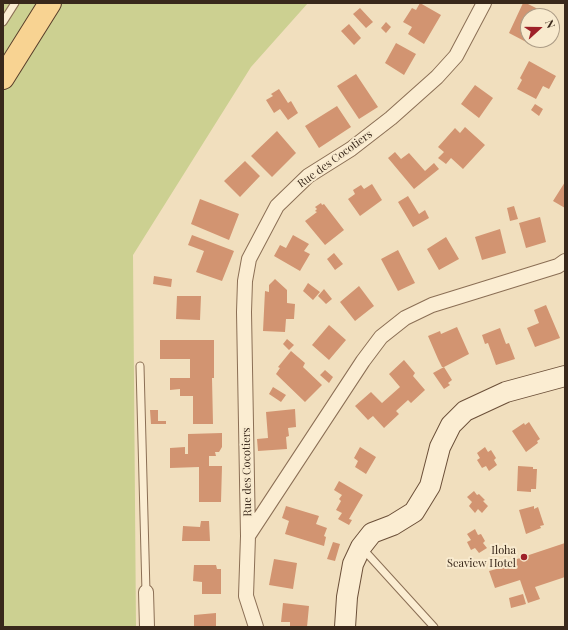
<!DOCTYPE html>
<style>
body{margin:0}
#map{position:relative;width:568px;height:630px;overflow:hidden;background:#f1dfbe;font-family:"Playfair Display",serif}
canvas{display:block}
.frame{position:absolute;inset:0;border:4px solid #39281b;pointer-events:none}
.north{position:absolute;left:520px;top:8px;width:40px;height:40px;box-sizing:border-box;background:#f8eace;border:1px solid #ac9c86;border-radius:50%;rotate:69deg;font-size:11px;font-weight:700;line-height:16px;text-align:center;color:#39281b}
.north::after{content:'';display:block;margin:auto;width:14px;height:18px;background:#9e2129;clip-path:polygon(50% 0,100% 100%,50% 72%,0 100%)}
</style>
<div id="map">
<canvas width="568" height="630"></canvas>
<div class="frame"></div>
<div class="north">N</div>
</div>
<script>
const context = document.querySelector('canvas').getContext('2d');
context.lineJoin = 'round';
function fill(path, color) { context.fillStyle = color; context.fill(path, 'evenodd'); }
function stroke(path, color, width, dash) { context.strokeStyle = color; context.lineWidth = width; context.lineCap = dash ? 'butt' : 'round'; context.setLineDash(dash || []); context.stroke(path); }
function label(font, color, halo, rows, align = 'center') {
  context.font = font + ' "Playfair Display",serif'; context.lineWidth = 4; context.setLineDash([]); context.textBaseline = 'middle'; context.strokeStyle = halo; context.fillStyle = color; for (const [text, x, y, turn = 0] of rows) {
    context.save(); context.translate(x, y); context.rotate((+turn || 0) * Math.PI / 180); context.textAlign = isNaN(turn) ? turn : align; if (halo) context.strokeText(text, 0, 0); context.fillText(text, 0, 0); context.restore();
  }
}
const green = new Path2D(`
 M 3,3 L 308,3 L 251,67 L 133,255 L 136,627 L 3,627 Z`);
const building = new Path2D(`
 M 420,3 L 441,15 L 424,44 L 408,34 L 412,27 L 403,22 L 412,8 L 416,10 Z
 M 523,3 L 526,3 L 538,9 L 534,16 L 528,16 L 528,40 L 532,40 L 530,44 L 509,33 Z
 M 360,8 L 373,22 L 366,28 L 353,14 Z
 M 386,22 L 391,27 L 386,33 L 381,28 Z
 M 349,24 L 361,38 L 354,45 L 341,31 Z
 M 396,43 L 416,54 L 404,75 L 385,63 Z
 M 529,61 L 556,76 L 549,89 L 543,86 L 536,99 L 517,89 L 522,80 L 520,78 Z
 M 356,74 L 378,107 L 359,119 L 337,86 Z
 M 475,85 L 493,98 L 479,118 L 461,104 Z
 M 279,89 L 288,103 L 291,101 L 298,113 L 288,120 L 280,109 L 274,113 L 266,100 L 273,96 L 271,94 Z
 M 535,104 L 543,109 L 539,116 L 531,110 Z
 M 337,106 L 351,127 L 319,148 L 305,126 Z
 M 465,127 L 485,145 L 463,169 L 451,158 L 446,164 L 438,158 L 444,152 L 438,147 L 455,128 L 460,133 Z
 M 277,131 L 296,153 L 272,177 L 251,156 Z
 M 395,152 L 401,159 L 409,153 L 425,171 L 434,163 L 439,169 L 414,189 L 388,158 Z
 M 245,161 L 260,176 L 240,197 L 224,181 Z
 M 565,182 L 565,208 L 553,201 Z
 M 372,184 L 382,200 L 360,216 L 348,199 L 355,194 L 353,190 L 361,185 L 364,189 Z
 M 408,196 L 419,214 L 425,210 L 429,218 L 413,227 L 398,202 Z
 M 200,199 L 239,214 L 229,240 L 191,224 Z
 M 321,203 L 322,205 L 324,204 L 344,230 L 325,245 L 305,221 L 317,212 L 315,211 L 317,209 L 315,207 Z
 M 514,206 L 518,219 L 510,221 L 507,208 Z
 M 540,217 L 546,242 L 526,248 L 519,223 Z
 M 500,229 L 506,253 L 482,260 L 475,237 Z
 M 192,235 L 234,251 L 222,281 L 196,272 L 204,251 L 188,245 Z
 M 293,235 L 309,244 L 304,251 L 310,254 L 300,271 L 274,256 L 280,245 L 286,248 Z
 M 446,237 L 459,259 L 439,270 L 427,249 Z
 M 398,250 L 415,283 L 398,291 L 381,259 Z
 M 334,253 L 343,264 L 335,270 L 327,259 Z
 M 154,276 L 172,279 L 171,287 L 153,284 Z
 M 275,279 L 287,290 L 287,303 L 295,304 L 294,319 L 286,319 L 285,332 L 263,331 L 265,291 L 269,292 L 269,285 Z
 M 308,283 L 320,292 L 313,300 L 303,291 Z
 M 359,286 L 374,306 L 355,321 L 340,302 Z
 M 324,289 L 332,299 L 326,304 L 318,296 Z
 M 177,296 L 201,296 L 200,320 L 176,319 Z
 M 546,305 L 560,338 L 535,347 L 527,328 L 539,323 L 534,310 Z
 M 329,325 L 346,340 L 329,360 L 312,345 Z
 M 457,327 L 469,354 L 444,367 L 452,380 L 448,383 L 450,385 L 444,389 L 433,373 L 444,367 L 442,367 L 438,359 L 428,336 L 440,331 L 441,334 Z
 M 500,328 L 506,344 L 509,343 L 515,359 L 496,365 L 488,343 L 485,344 L 482,335 Z
 M 287,339 L 294,345 L 289,350 L 283,344 Z
 M 160,340 L 214,340 L 214,378 L 212,378 L 213,424 L 193,424 L 193,396 L 180,396 L 180,389 L 170,390 L 170,378 L 190,378 L 190,359 L 160,359 Z
 M 291,351 L 305,363 L 303,367 L 322,385 L 305,402 L 276,374 L 280,368 L 278,367 Z
 M 404,360 L 415,373 L 413,376 L 425,390 L 411,403 L 408,400 L 396,411 L 399,414 L 384,428 L 373,416 L 368,420 L 355,406 L 371,392 L 382,403 L 400,387 L 389,374 Z
 M 325,370 L 333,377 L 329,383 L 320,375 Z
 M 273,387 L 286,395 L 281,402 L 269,394 Z
 M 295,409 L 296,427 L 288,428 L 289,436 L 286,437 L 287,449 L 258,451 L 257,439 L 268,438 L 266,412 Z
 M 150,410 L 158,410 L 158,421 L 166,421 L 166,424 L 151,424 Z
 M 529,422 L 540,439 L 537,441 L 538,443 L 526,452 L 512,431 L 524,423 L 525,425 Z
 M 222,433 L 222,447 L 219,452 L 215,452 L 216,456 L 209,456 L 209,466 L 222,466 L 221,502 L 199,502 L 199,467 L 170,468 L 170,448 L 185,447 L 185,454 L 188,454 L 188,434 Z
 M 360,447 L 376,457 L 366,474 L 355,467 L 358,461 L 354,458 Z
 M 485,447 L 488,452 L 491,450 L 496,458 L 494,460 L 497,465 L 489,471 L 486,466 L 482,468 L 477,460 L 480,458 L 477,453 Z
 M 518,466 L 533,467 L 533,469 L 537,469 L 536,489 L 531,489 L 531,492 L 517,491 Z
 M 339,481 L 363,495 L 349,519 L 352,520 L 349,525 L 338,519 L 342,513 L 336,510 L 341,501 L 339,499 L 342,495 L 334,490 Z
 M 474,491 L 477,495 L 479,494 L 485,500 L 483,501 L 488,506 L 482,513 L 478,509 L 475,513 L 469,506 L 472,502 L 467,497 Z
 M 286,506 L 319,516 L 316,524 L 327,528 L 324,536 L 326,537 L 324,546 L 285,534 L 289,521 L 282,518 Z
 M 534,506 L 534,509 L 538,507 L 544,525 L 540,526 L 541,528 L 526,534 L 519,510 Z
 M 201,521 L 209,521 L 210,541 L 182,541 L 183,526 L 200,527 Z
 M 475,529 L 478,535 L 481,534 L 485,541 L 483,543 L 487,548 L 479,553 L 475,548 L 471,550 L 467,542 L 471,540 L 467,534 Z
 M 333,542 L 340,544 L 335,561 L 327,559 Z
 M 565,543 L 565,577 L 535,587 L 540,599 L 528,603 L 520,580 L 495,588 L 489,571 L 515,564 L 514,560 Z
 M 274,559 L 297,563 L 293,589 L 269,585 Z
 M 194,565 L 216,565 L 217,569 L 221,569 L 221,594 L 202,594 L 202,582 L 193,581 Z
 M 523,594 L 526,604 L 511,608 L 509,598 Z
 M 283,603 L 309,606 L 307,627 L 290,627 L 290,622 L 281,622 Z
 M 216,613 L 216,627 L 194,627 L 194,615 Z`);
const service = new Path2D(`
 M 3,22 L 15,3
 M 140,366 L 146,592
 M 363,549 L 434,627`);
const minor = new Path2D(`
 M 248,536 L 244,312 L 245,281 L 249,259 L 277,206 L 308,176 L 351,149 L 391,118 L 437,77 L 456,56 L 484,3
 M 146,592 L 147,627
 M 256,627 L 246,596 L 248,536 L 363,361 L 381,337 L 405,318 L 432,305 L 558,266 L 565,261`);
const secondary = new Path2D(`
 M 345,627 L 347,597 L 353,564 L 361,547 L 372,533 L 393,525 L 414,512 L 430,486 L 440,447 L 451,425 L 465,411 L 506,392 L 565,376`);
const primary = new Path2D(`
 M 3,78 L 50,3`);
const markers = [
 [524,557,4,"#9e2129"]
];
const streetNames = [
 ["Rue des Cocotiers",335,159,-36],
 ["Rue des Cocotiers",247,472,-91]
];
const poiNames = [
 ["Iloha",516,551],
 ["Seaview Hotel",516,564]
];
fill(green, '#ccd091');
fill(building, '#d29471');
stroke(service, '#8b6f55', 9);
stroke(minor, '#8b6f55', 16);
stroke(secondary, '#6c5039', 22);
stroke(primary, '#583d2a', 24);
stroke(service, '#fbedd2', 7);
stroke(minor, '#fbedd2', 14);
stroke(secondary, '#fbedd2', 20);
stroke(primary, '#f8d392', 22);
for (const [x, y, r, color] of markers) { const dot = new Path2D(); dot.arc(x, y, r, 0, 2 * Math.PI); context.fillStyle = color; context.fill(dot); stroke(dot, '#f8eace', 1.5); }
label('11px', '#39281b', '#f8eace', streetNames);
label('11px', '#39281b', '#f8eace', poiNames, 'right');
</script>
